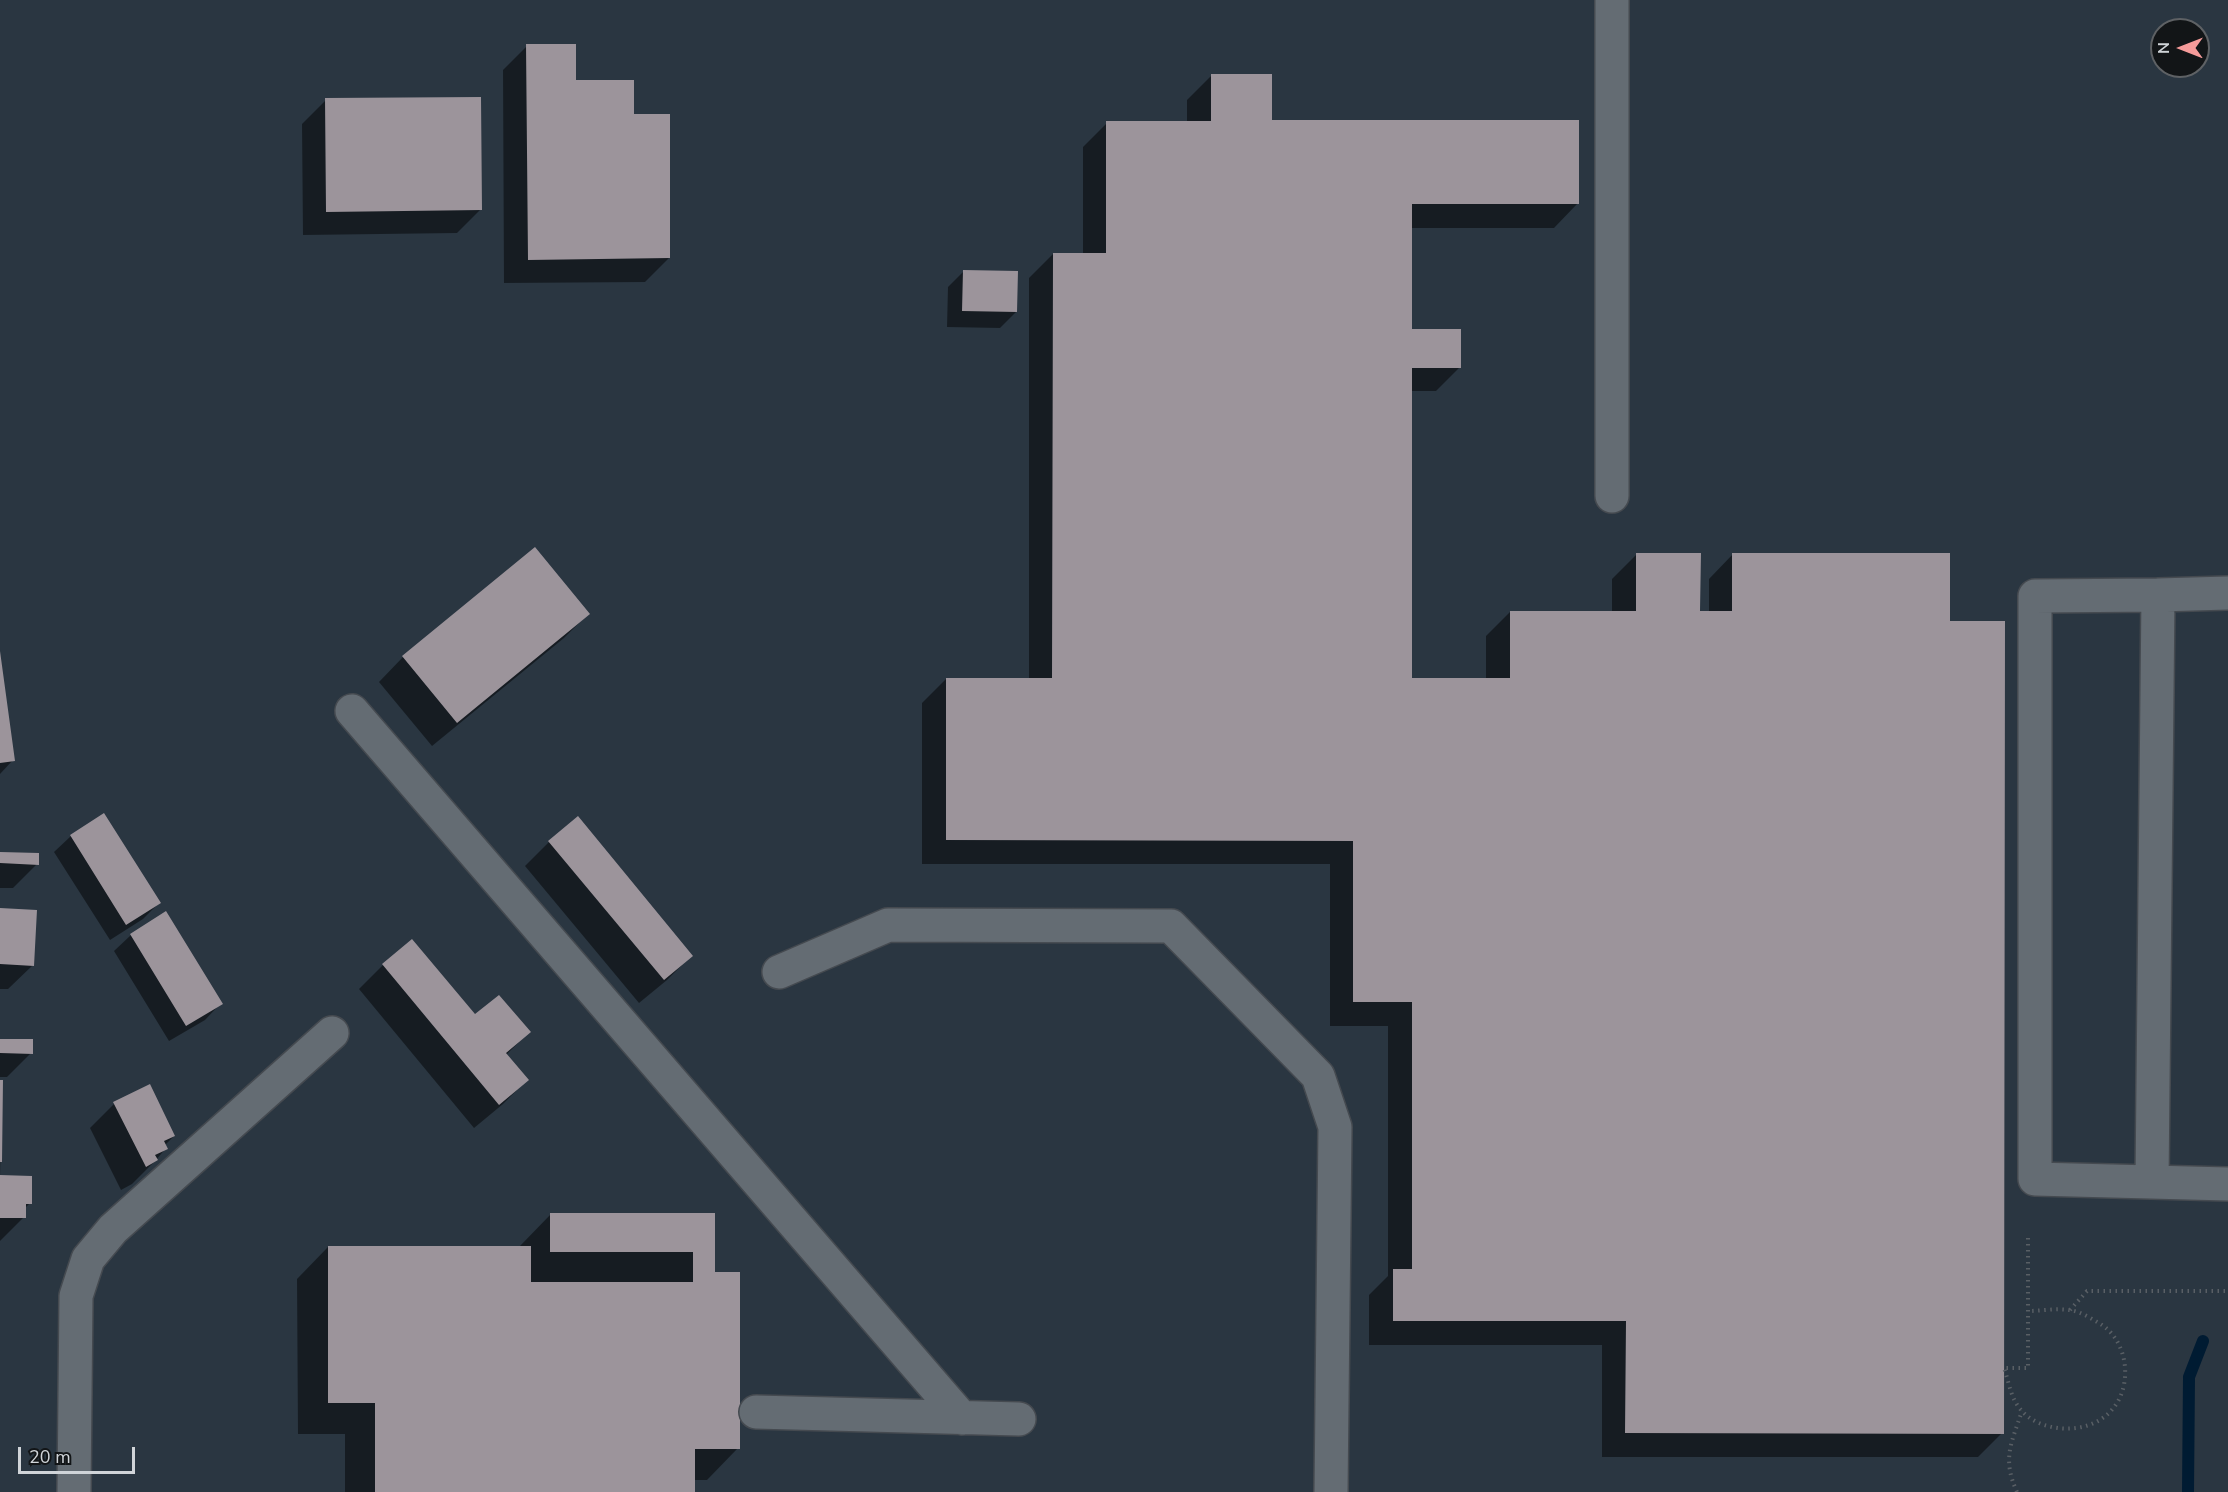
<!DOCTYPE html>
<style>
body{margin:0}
#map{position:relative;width:2228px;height:1492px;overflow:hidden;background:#262d33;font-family:"Nunito Sans",sans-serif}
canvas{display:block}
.north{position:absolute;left:2150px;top:18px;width:60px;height:60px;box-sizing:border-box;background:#121517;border:2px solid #5e6164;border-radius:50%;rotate:270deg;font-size:16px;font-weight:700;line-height:24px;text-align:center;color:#d0d4d8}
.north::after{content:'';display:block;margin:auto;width:21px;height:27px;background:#f59b9a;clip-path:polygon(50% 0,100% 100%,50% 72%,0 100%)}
.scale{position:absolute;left:18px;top:1447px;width:117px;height:27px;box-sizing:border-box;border:3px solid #d0d4d8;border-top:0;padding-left:8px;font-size:18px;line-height:21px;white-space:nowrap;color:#d0d4d8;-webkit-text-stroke:4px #121517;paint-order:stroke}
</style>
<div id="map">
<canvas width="2228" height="1492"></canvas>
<div class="north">N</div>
<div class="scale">20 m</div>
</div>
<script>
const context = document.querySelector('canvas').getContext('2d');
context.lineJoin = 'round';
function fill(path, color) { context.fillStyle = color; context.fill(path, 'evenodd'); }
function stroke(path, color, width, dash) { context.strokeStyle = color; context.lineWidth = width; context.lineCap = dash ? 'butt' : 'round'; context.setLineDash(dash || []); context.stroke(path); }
const built = new Path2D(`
 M 0,0 L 2228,0 L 2228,1492 L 0,1492 ZM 2162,30 L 2198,30 L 2198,66 L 2162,66 Z`);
const shadow = new Path2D(`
 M 527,46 L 575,82 L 633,116 L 669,258 L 645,282 L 504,283 L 503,70 Z
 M 1211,76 L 1270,121 L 1578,203 L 1554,228 L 1411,228 L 1411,331 L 1460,367 L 1436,391 L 1410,391 L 1410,679 L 1486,680 L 1486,636 L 1510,612 L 1612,612 L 1612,579 L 1637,554 L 1698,612 L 1709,612 L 1709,579 L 1733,554 L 1948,622 L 2002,1433 L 1978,1457 L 1602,1457 L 1602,1345 L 1369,1345 L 1369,1295 L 1388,1276 L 1388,1026 L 1330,1026 L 1330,864 L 922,864 L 922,703 L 946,679 L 1029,679 L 1029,278 L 1053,254 L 1083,254 L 1083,147 L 1107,123 L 1187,123 L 1187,100 Z
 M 326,100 L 481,209 L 457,233 L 303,235 L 302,124 Z
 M 964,271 L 1016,312 L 1000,328 L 947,327 L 948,287 Z
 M 535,549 L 588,614 L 564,638 L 432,746 L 379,682 L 403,657 Z
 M 0,655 L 13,760 L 0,774 Z
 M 71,836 L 159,903 L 143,919 L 110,940 L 54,852 Z
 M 549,842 L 691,956 L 667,980 L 639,1003 L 525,866 Z
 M 0,853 L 37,864 L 13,888 L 0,888 Z
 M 0,910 L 33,965 L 8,989 L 0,989 Z
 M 166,913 L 221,1003 L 205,1020 L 169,1041 L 114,951 L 131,935 Z
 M 383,965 L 475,1016 L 529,1032 L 506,1055 L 527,1080 L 503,1104 L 474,1128 L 359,989 Z
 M 0,1040 L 31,1053 L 7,1077 L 0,1077 Z
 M 0,1081 L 2,1081 L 0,1177 L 30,1203 L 25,1208 L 24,1217 L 0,1241 Z
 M 114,1104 L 174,1136 L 165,1145 L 166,1148 L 156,1160 L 132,1184 L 121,1190 L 90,1128 Z
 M 551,1214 L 713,1214 L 713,1273 L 738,1448 L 707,1480 L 693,1480 L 693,1492 L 345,1492 L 345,1434 L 298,1434 L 297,1279 L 328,1247 L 519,1247 Z`);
const stream = new Path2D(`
 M 2188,1492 L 2189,1377 L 2203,1341`);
const building = new Path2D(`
 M 526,44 L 576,44 L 576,80 L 634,80 L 634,114 L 670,114 L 670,258 L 528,260 Z
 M 1211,74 L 1272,74 L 1272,120 L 1579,120 L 1579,204 L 1412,204 L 1412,329 L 1461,329 L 1461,368 L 1412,368 L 1412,678 L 1510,678 L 1510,611 L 1636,611 L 1636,553 L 1701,553 L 1700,611 L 1732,611 L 1732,553 L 1950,553 L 1950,621 L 2005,621 L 2004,1434 L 1625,1433 L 1626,1321 L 1393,1321 L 1393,1269 L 1412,1269 L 1412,1002 L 1353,1002 L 1353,841 L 946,840 L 946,678 L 1052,678 L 1053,253 L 1106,253 L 1106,121 L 1211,121 Z
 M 481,97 L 482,210 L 326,212 L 325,98 Z
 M 963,270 L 1018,271 L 1017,312 L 962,311 Z
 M 535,547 L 590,614 L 457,723 L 402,656 Z
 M 0,651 L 15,761 L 0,763 Z
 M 104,813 L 161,903 L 126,925 L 70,835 Z
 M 578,816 L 693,956 L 664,980 L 548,841 Z
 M 0,852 L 39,853 L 39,865 L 0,863 Z
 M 0,908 L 37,910 L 34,966 L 0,964 Z
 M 166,911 L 223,1004 L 186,1026 L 130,934 Z
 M 412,939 L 475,1014 L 499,995 L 531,1032 L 506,1053 L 529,1080 L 499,1105 L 382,964 Z
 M 0,1039 L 33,1039 L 33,1054 L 0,1053 Z
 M 0,1080 L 3,1080 L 2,1162 L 0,1162 Z
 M 150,1084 L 175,1136 L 164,1141 L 168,1149 L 155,1155 L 158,1160 L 146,1167 L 113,1102 Z
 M 0,1175 L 32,1176 L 32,1204 L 26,1204 L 26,1218 L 0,1218 Z
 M 550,1213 L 715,1213 L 715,1272 L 740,1272 L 740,1449 L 695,1449 L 695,1492 L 375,1492 L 375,1403 L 328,1403 L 328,1246 L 531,1246 L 531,1282 L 693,1282 L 693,1252 L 550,1252 Z`);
const path = new Path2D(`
 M 2028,1238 L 2028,1368 L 2004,1368 C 2008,1379 2010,1393 2016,1403 C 2023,1415 2035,1423 2048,1426 C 2073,1433 2103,1426 2117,1403 C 2132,1378 2126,1341 2102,1325 C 2092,1319 2080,1311 2069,1310 C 2056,1308 2041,1311 2028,1311
 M 2070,1310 L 2087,1291 L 2228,1291
 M 2017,1492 C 2002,1459 2011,1444 2022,1411`);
const minor = new Path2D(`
 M 1612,0 L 1612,496
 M 2158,595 L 2228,593
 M 352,711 L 962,1418
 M 779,972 L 888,925 L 1171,926 L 1318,1076 L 1335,1127 L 1331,1492
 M 2152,1182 L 2158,595 L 2035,596 L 2035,1179 L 2228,1184
 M 756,1412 L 1019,1419
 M 74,1492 L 76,1296 L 88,1259 L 113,1229 L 332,1033`);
fill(built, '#2a3641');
fill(shadow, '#0007');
stroke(stream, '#001b32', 12);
fill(building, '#9c949b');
stroke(minor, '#454a50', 36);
stroke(path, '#595f65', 4, [1.5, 4.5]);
stroke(minor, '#646c73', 33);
</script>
